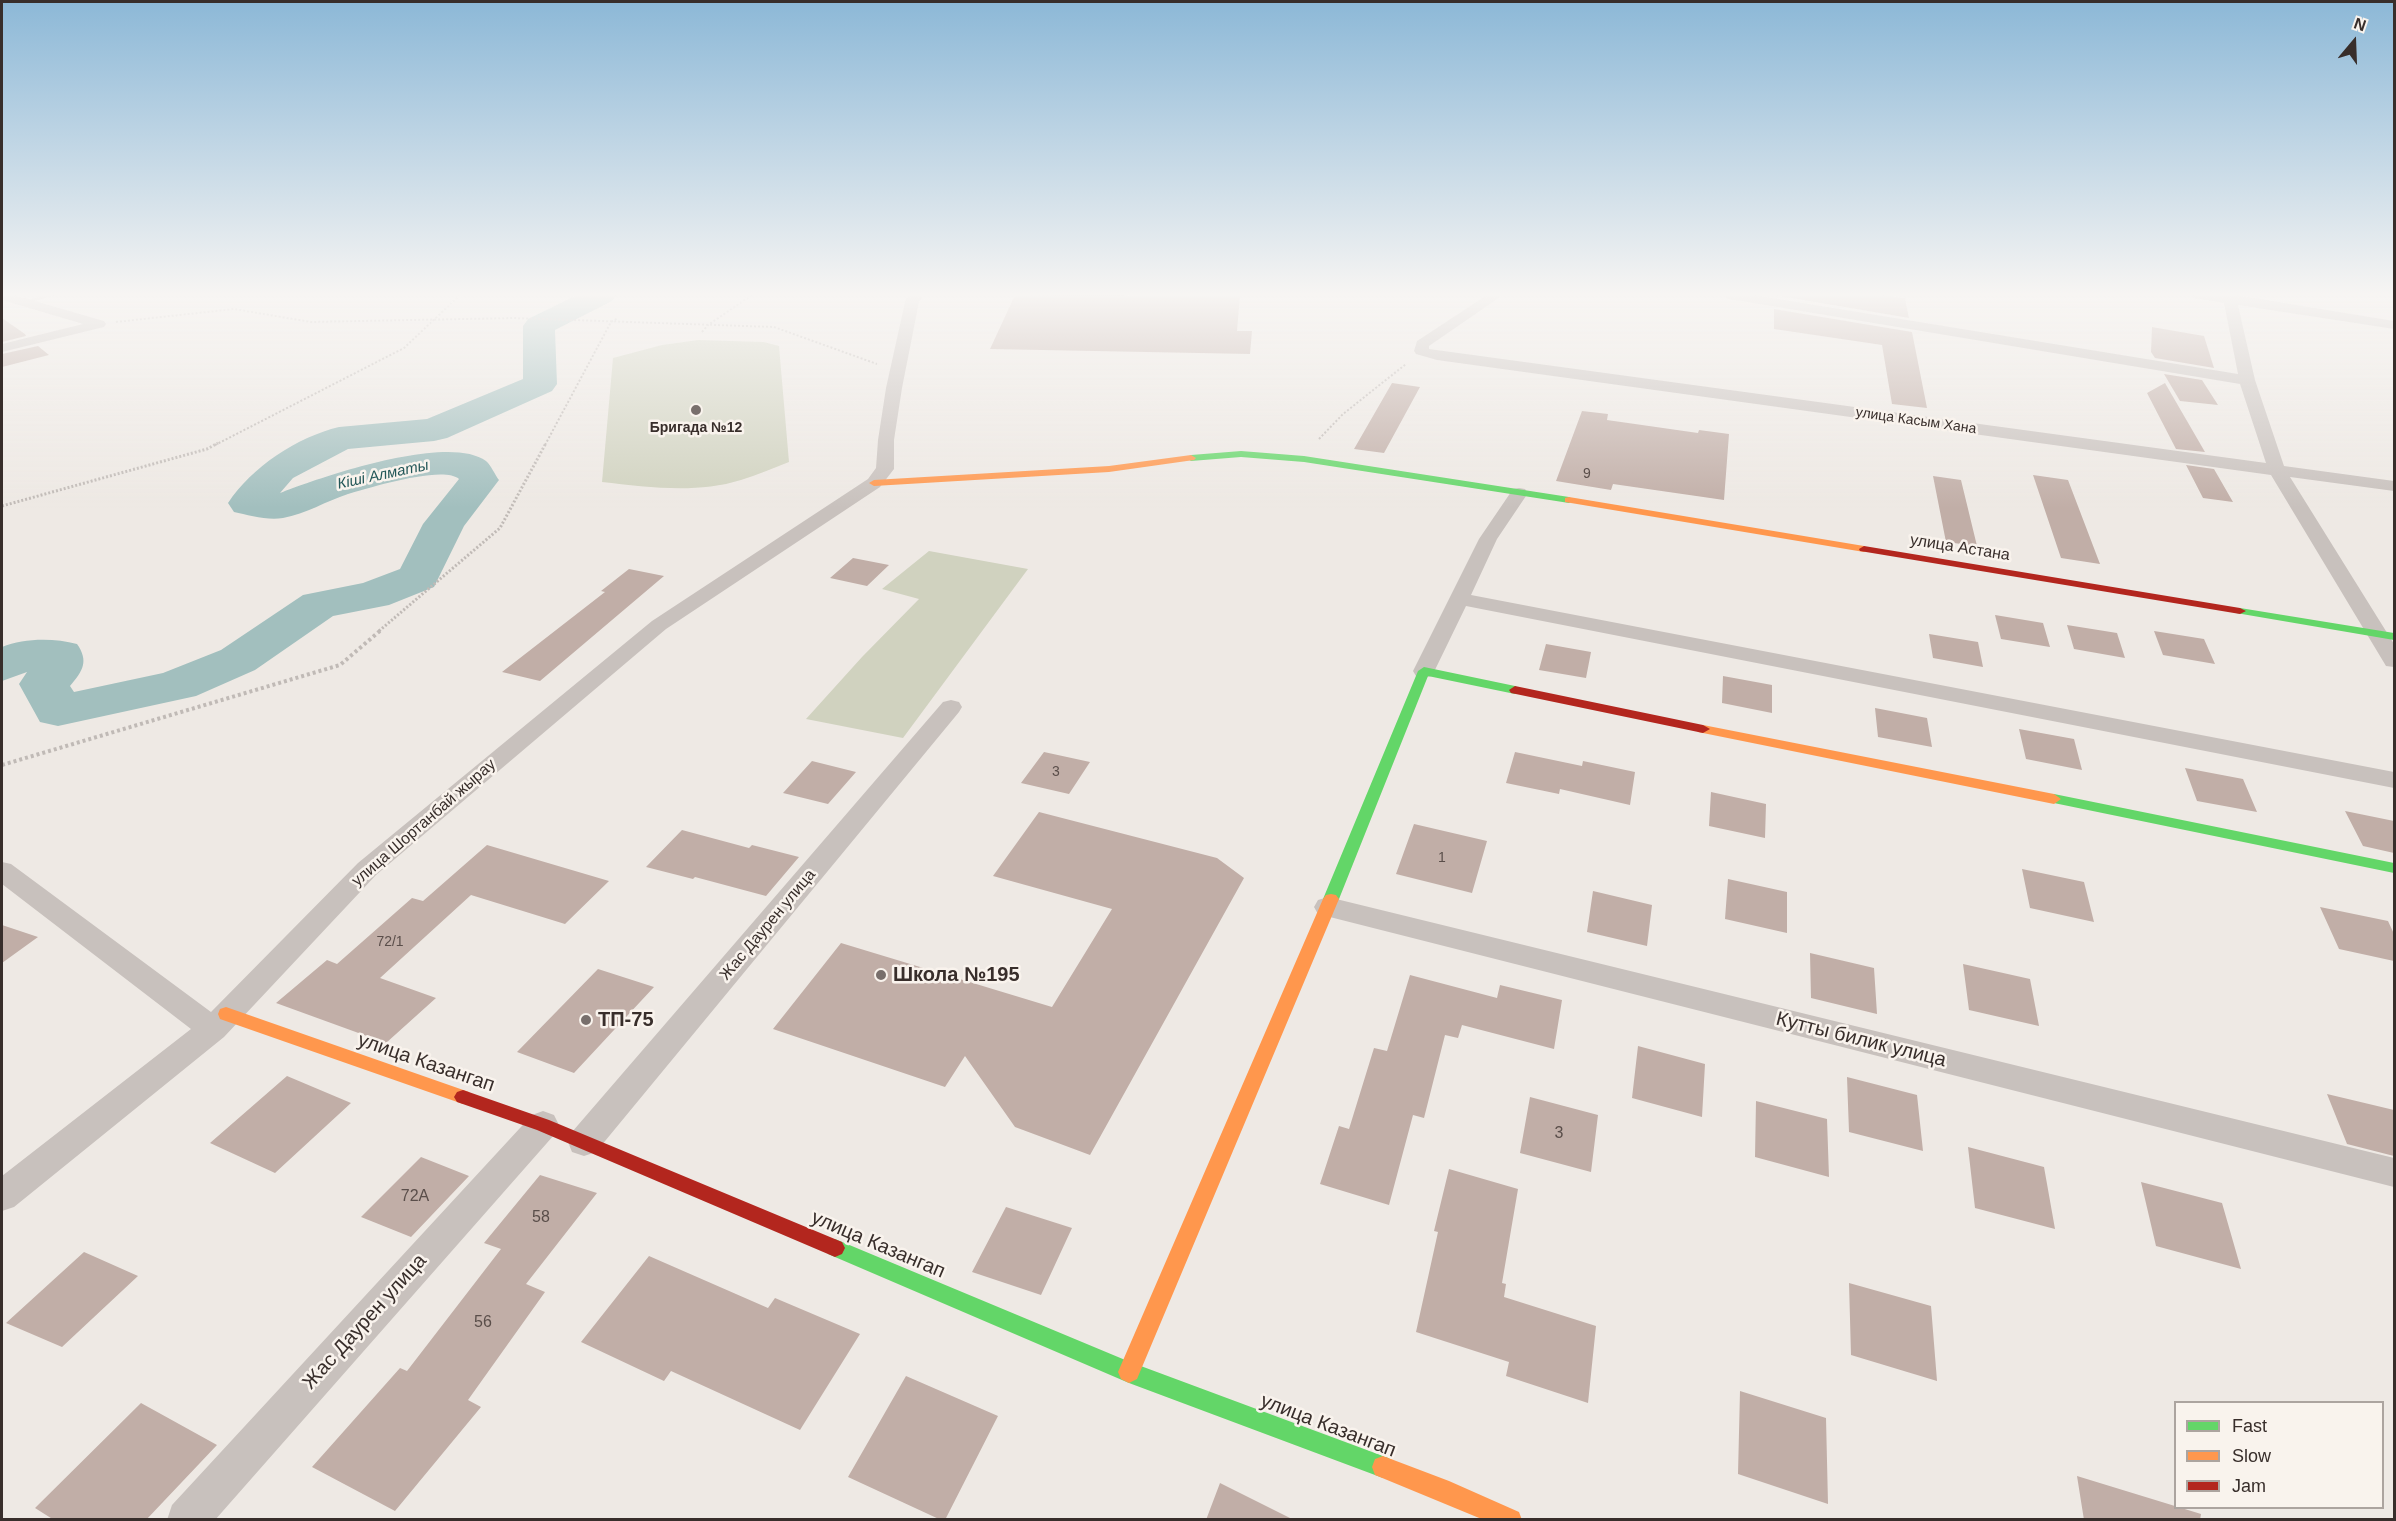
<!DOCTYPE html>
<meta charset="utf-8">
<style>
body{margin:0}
#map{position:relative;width:2396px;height:1521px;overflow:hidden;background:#eee9e4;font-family:Arial,sans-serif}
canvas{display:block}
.frame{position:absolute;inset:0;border:3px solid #382e2b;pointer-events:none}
.legend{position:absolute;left:2174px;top:1401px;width:210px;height:108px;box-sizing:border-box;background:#f9f3ed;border:2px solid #aca49f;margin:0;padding:8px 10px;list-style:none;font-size:18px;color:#382e2b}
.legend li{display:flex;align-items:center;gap:12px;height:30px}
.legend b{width:30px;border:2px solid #aca49f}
.north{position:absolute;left:2324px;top:12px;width:60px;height:60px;-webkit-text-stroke:4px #f9f3ed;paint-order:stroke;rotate:19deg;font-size:16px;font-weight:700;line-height:24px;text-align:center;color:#382e2b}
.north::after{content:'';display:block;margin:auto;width:21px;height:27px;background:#382e2b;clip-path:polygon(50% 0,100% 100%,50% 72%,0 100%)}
</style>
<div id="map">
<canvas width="2396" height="1521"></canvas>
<div class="frame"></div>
<ul class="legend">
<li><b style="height:8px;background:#63d668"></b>Fast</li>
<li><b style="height:8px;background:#ff974d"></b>Slow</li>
<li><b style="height:8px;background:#b3261e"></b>Jam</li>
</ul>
<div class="north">N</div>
</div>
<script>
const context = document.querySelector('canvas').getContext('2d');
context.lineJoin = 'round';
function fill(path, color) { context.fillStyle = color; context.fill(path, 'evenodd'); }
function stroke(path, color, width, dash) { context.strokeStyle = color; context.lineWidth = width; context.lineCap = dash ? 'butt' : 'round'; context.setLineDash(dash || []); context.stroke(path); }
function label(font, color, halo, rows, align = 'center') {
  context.font = font + ' Arial,sans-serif'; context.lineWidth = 5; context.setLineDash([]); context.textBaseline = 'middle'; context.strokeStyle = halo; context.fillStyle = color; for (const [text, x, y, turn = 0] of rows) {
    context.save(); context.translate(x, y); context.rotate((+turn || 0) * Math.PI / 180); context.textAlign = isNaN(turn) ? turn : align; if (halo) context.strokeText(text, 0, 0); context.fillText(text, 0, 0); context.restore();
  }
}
const green = new Path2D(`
 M 698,340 L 764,342 L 779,346 L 789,462 C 773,468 757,475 741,480 C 696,494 647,487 602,482 L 613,358 L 662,345 Z
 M 929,551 L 1028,569 L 903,738 L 806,719 L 862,657 L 919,599 L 882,589 Z`);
const river = new Path2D(`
 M 577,295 L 616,295 L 612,301 L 555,330 L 557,384 L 552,391 L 447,438 L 434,441 L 348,449 L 293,478 L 280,493 C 320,477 449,433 486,461 C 491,465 495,475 499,480 L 464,526 L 434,587 L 389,605 L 333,616 L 255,670 L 196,696 L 58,726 L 40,722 L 19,684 L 27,672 L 2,681 L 2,647 C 24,638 54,638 77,644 C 89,661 83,671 70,686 L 74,692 L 163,673 L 221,650 L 303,595 L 363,583 L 400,569 L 423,524 L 459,479 C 443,465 369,488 348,494 C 326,501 306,514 283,518 C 268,521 248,515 234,512 L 228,503 C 252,467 297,437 339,427 L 427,419 L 523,379 L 523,326 L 528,319 Z`);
const building = new Path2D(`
 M 1015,295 L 1240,296 L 1237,331 L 1252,331 L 1250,354 L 990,349 Z
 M 1774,295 L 1881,295 L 1905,298 L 1909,318 Z
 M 1774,309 L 1912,332 L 1927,408 L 1892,404 L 1882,345 L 1774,329 Z
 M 2,318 L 25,334 L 26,336 L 2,342 Z
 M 2152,327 L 2204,336 L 2214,368 L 2155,358 L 2151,352 Z
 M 38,346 L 49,355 L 2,367 L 2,354 Z
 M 2164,374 L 2202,380 L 2218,405 L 2180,401 Z
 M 1392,383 L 1420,387 L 1384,453 L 1354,449 Z
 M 2165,383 L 2205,452 L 2176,449 L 2147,393 Z
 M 1582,411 L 1608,414 L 1607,420 L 1698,433 L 1699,430 L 1729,434 L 1724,500 L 1613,484 L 1611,490 L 1556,481 Z
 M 2186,465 L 2214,469 L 2233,502 L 2203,498 Z
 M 2033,475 L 2068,480 L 2100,564 L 2061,558 Z
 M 1933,476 L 1961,480 L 1977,546 L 1946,542 Z
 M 853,558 L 889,565 L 867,586 L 830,578 Z
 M 629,569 L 664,576 L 540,681 L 502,672 L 605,592 L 601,591 Z
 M 1995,615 L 2043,623 L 2050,647 L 2001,639 Z
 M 2067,625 L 2117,633 L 2125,658 L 2074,649 Z
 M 2154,631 L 2204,639 L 2215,664 L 2163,655 Z
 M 1929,634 L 1978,642 L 1983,667 L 1933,658 Z
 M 1546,644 L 1591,652 L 1586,678 L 1539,670 Z
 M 1723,676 L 1772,685 L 1772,713 L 1722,703 Z
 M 1875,708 L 1927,718 L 1932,747 L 1878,737 Z
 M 2019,729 L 2074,739 L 2082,770 L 2026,759 Z
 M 1044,752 L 1090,762 L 1069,794 L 1021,783 Z
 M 1515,752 L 1582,766 L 1583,761 L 1635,772 L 1630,805 L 1560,789 L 1559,794 L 1506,783 Z
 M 812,761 L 856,772 L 828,804 L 783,793 Z
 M 2185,768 L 2243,779 L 2257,812 L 2197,801 Z
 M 1711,792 L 1766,804 L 1765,838 L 1709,826 Z
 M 2345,811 L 2394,821 L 2394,853 L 2363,846 Z
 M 1039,812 L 1217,858 L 1244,878 L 1090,1155 L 1015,1127 L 965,1056 L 945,1087 L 773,1029 L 841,943 L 1052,1007 L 1112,909 L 993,876 Z
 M 1414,824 L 1487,841 L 1472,893 L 1396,874 Z
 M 682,830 L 749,848 L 752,845 L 799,857 L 766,896 L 695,877 L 693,879 L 646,867 Z
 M 487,845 L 609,881 L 565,924 L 471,895 L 380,978 L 436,998 L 386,1043 L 276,1003 L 327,960 L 337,964 L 412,898 L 423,901 Z
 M 2022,869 L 2084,882 L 2094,922 L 2030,908 Z
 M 1728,879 L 1787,892 L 1787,933 L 1725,919 Z
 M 1593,891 L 1652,905 L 1647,946 L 1587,932 Z
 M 2320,907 L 2388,921 L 2394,934 L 2394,961 L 2339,949 Z
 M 2,925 L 38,937 L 2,963 Z
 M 1810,953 L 1874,968 L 1877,1014 L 1811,998 Z
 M 1963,964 L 2030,979 L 2039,1026 L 1969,1010 Z
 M 598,969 L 654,987 L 574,1073 L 517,1052 Z
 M 1410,975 L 1497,998 L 1500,985 L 1562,1000 L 1554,1049 L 1462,1025 L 1458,1038 L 1445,1035 L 1424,1118 L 1413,1115 L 1389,1205 L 1320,1184 L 1339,1126 L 1349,1129 L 1374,1048 L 1387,1051 Z
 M 1638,1046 L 1705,1064 L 1702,1117 L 1632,1098 Z
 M 287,1076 L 351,1103 L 275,1173 L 210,1143 Z
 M 1847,1077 L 1917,1095 L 1923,1151 L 1849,1132 Z
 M 2327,1094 L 2394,1110 L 2394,1156 L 2347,1144 Z
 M 1530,1097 L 1598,1115 L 1591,1172 L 1520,1153 Z
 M 1756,1101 L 1827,1119 L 1829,1177 L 1755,1157 Z
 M 1968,1147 L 2044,1167 L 2055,1229 L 1975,1208 Z
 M 421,1157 L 469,1176 L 411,1237 L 361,1217 Z
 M 1449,1169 L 1518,1189 L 1502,1283 L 1506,1284 L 1504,1297 L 1596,1326 L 1588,1403 L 1506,1376 L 1509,1362 L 1416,1332 L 1438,1232 L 1434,1231 Z
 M 540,1175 L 597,1193 L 526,1284 L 545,1292 L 468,1400 L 481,1407 L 395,1511 L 312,1467 L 400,1368 L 407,1371 L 501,1249 L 484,1243 Z
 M 2141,1182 L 2222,1203 L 2241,1269 L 2156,1246 Z
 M 1006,1207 L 1072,1228 L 1041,1295 L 972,1272 Z
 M 84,1252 L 138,1276 L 62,1347 L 6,1323 Z
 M 649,1256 L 768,1308 L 775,1298 L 860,1334 L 800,1430 L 671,1371 L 664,1381 L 581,1342 Z
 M 1849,1283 L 1931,1306 L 1937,1381 L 1851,1355 Z
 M 906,1376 L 998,1416 L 945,1520 L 941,1520 L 848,1477 Z
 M 1740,1391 L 1826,1418 L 1828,1504 L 1738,1474 Z
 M 141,1403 L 217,1445 L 146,1520 L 54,1520 L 35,1508 Z
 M 2077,1476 L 2201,1514 L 2200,1520 L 2084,1520 Z
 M 1220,1483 L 1294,1520 L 1206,1520 Z`);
const pathFar2 = new Path2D(`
 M 116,322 L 234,309 L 311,322 L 514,318 L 774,327 L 877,364
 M 702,332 L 708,325 L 752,295
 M 1319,439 L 1343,414 L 1406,364
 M 215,445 L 404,348 L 460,295
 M 545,445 L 611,322 L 618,318`);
const pathFar1 = new Path2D(`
 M 2,506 L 207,449 L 218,443
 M 379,631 L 500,528 L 546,443`);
const path = new Path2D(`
 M 2,765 L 340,665 L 381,630`);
const lane = new Path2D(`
 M 44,295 L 56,295 L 24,304 L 21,302 Z`);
const street = new Path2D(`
 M 2,295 L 14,295 L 104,321 L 106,324 L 104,327 L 2,352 L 2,344 L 83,324 L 2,300 Z
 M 909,295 L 923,295 L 919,302 L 902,388 L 894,440 L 894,469 L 880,487 L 666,629 L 376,875 L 224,1037 L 14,1207 L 2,1211 L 2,1176 L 191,1029 L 2,884 L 2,862 L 11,864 L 211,1012 L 358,863 L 652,621 L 868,479 L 876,468 L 878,440 L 886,388 L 905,302 Z
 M 1487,295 L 1503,295 L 1429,346 L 1429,349 L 2266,463 L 2240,384 L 1729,299 L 1722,295 L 1754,295 L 2238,374 L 2224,303 L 2195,298 L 2193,295 L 2236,295 L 2394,321 L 2394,329 L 2238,305 L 2255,380 L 2284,466 L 2394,481 L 2394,491 L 2290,477 L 2394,644 L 2394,667 L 2386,666 L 2383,661 L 2271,475 L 1437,360 L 1416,354 L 1414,351 L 1417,341 Z
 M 1519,488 L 1525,489 L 1528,493 L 1497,539 L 1471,595 L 2394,772 L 2394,788 L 1466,606 L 1432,676 L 1424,678 L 1416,676 L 1413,671 L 1479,539 L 1513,489 Z
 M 951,700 L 959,702 L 962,707 L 959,712 L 596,1152 L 584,1156 L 572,1152 L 568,1142 L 572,1132 L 943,702 Z
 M 1328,897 L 2394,1158 L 2394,1187 L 1318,914 L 1314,907 L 1318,900 Z
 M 543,1111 L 554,1115 L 559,1125 L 554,1135 L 215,1520 L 167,1520 L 172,1505 L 532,1115 Z`);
const fast = new Path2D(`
 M 1241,451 L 1304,456 L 1569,497 L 1574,500 L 1569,503 L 1304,462 L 1241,457 L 1191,461 L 1186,458 L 1191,455 Z
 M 2240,608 L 2394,633 L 2394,640 L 2236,613 L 2234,611 Z
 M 1424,667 L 1515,686 L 1521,690 L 1515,694 L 1428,676 L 1339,899 L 1336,903 L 1326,903 L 1323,899 L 1418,671 Z
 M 2054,794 L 2394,863 L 2394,873 L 2049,802 L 2047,799 Z
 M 835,1239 L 1130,1362 L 1391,1459 L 1394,1467 L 1391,1475 L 1383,1478 L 1129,1383 L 828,1254 L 825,1248 L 828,1242 Z`);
const slow = new Path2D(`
 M 1191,455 L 1196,458 L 1194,460 L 1109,472 L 874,486 L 869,483 L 874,480 L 1109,466 Z
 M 1569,497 L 1864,546 L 1869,549 L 1864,552 L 1565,502 L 1565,498 Z
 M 1703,725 L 2054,794 L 2061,799 L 2054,804 L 1698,732 L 1696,729 Z
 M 1331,894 L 1336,895 L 1339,899 L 1137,1379 L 1129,1383 L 1121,1379 L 1118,1372 L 1121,1365 L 1323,899 L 1326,895 Z
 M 226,1007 L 469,1092 L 472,1097 L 469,1102 L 463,1104 L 220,1019 L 218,1014 L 220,1009 Z
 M 1383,1456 L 1449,1481 L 1519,1512 L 1522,1520 L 1484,1520 L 1375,1475 L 1372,1467 L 1375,1459 Z`);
const jam = new Path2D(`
 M 1864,546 L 2240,608 L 2246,611 L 2240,614 L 1860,551 L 1859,549 Z
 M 1515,686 L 1703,725 L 1710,729 L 1703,733 L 1511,693 L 1509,690 Z
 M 463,1090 L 549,1120 L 842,1242 L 845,1248 L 842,1254 L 835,1257 L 537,1130 L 457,1102 L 454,1097 L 457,1092 Z`);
const markers = [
 [696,410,6,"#786f6c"],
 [881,975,6,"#786f6c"],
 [586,1020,6,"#786f6c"]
];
const farStreetnames = [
 ["улица Касым Хана",1916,421,8]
];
const farPoinames = [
 ["Бригада №12",696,428]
];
const numberNames = [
 ["9",1587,474],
 ["3",1056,772],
 ["1",1442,858],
 ["72/1",390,942]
];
const farWaternames = [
 ["Кіші Алматы",383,475,-12]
];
const streetNames = [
 ["улица Астана",1960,548,9],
 ["улица Шортанбай жырау",424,823,-41],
 ["Жас Даурен улица",768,925,-50]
];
const nearNumbernames = [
 ["3",1559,1134],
 ["72А",415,1197],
 ["58",541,1218],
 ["56",483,1323]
];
const nearPoinames = [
 ["Школа №195",893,975],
 ["ТП-75",598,1020]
];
const nearStreetnames = [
 ["Кутты билик улица",1861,1040,14],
 ["улица Казангап",426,1063,19],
 ["улица Казангап",878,1245,23],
 ["Жас Даурен улица",365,1322,-48],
 ["улица Казангап",1328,1426,21]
];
fill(green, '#d0d2bf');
fill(river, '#a2bfbe');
fill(building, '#c1aea7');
stroke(pathFar2, '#c0bab6', 2, [2, 2]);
stroke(pathFar1, '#c0bab6', 3, [2, 2]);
stroke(path, '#c0bab6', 4, [3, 3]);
fill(lane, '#c8c1bd');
fill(street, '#c8c1bd');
fill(fast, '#63d668');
fill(slow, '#ff974d');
fill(jam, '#b3261e');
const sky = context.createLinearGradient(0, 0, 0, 508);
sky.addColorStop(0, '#8cb8d7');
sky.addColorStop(0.58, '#f7f5f3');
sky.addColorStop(1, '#f7f5f300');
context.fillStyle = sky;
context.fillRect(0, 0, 2396, 508);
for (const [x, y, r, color] of markers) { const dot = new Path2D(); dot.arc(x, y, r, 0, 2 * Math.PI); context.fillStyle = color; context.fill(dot); stroke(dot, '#f9f3ed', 2); }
label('14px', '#382e2b', '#f9f3ed', farStreetnames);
label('bold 14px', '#382e2b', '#f9f3ed', farPoinames);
label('14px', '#5a4e4a', null, numberNames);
label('italic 15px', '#235758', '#f9f3ed', farWaternames);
label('16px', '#382e2b', '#f9f3ed', streetNames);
label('16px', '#5a4e4a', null, nearNumbernames);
label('bold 20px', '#382e2b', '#f9f3ed', nearPoinames, 'left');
label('20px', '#382e2b', '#f9f3ed', nearStreetnames);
</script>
